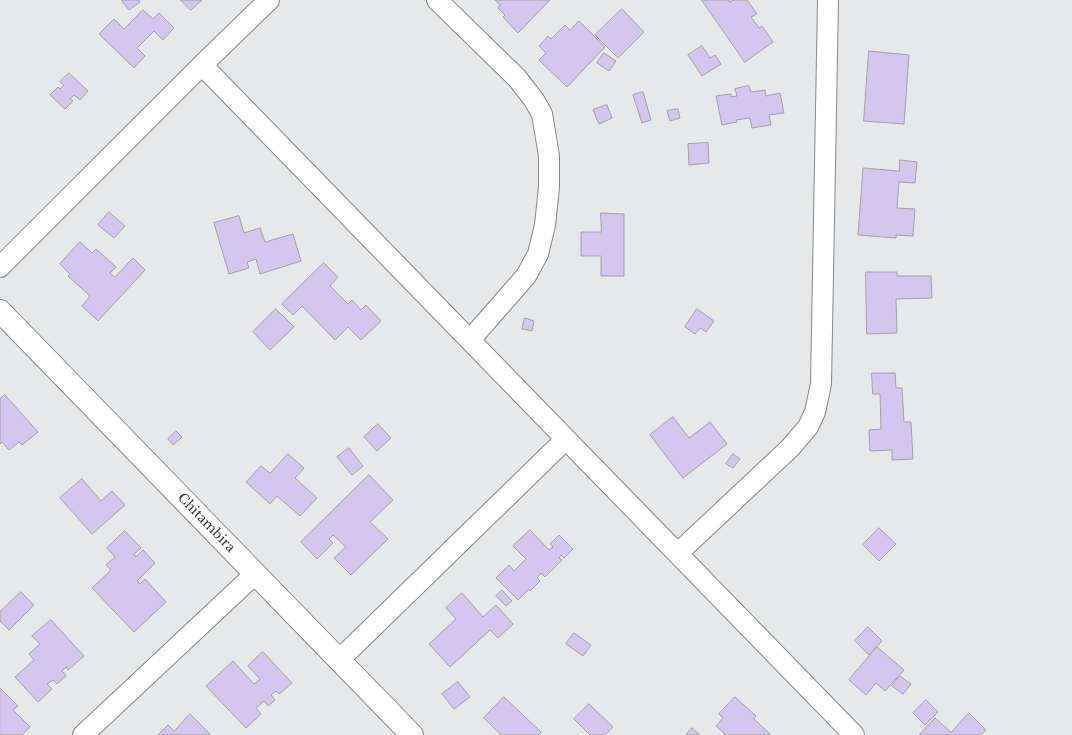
<!DOCTYPE html>
<style>
body{margin:0}
canvas{display:block;background:#e7e8e9}
</style>
<canvas width="1072" height="735"></canvas>
<script>
const context = document.querySelector('canvas').getContext('2d');
context.lineJoin = 'round';
function fill(path, color) { context.fillStyle = color; context.fill(path, 'evenodd'); }
function stroke(path, color, width, dash) { context.strokeStyle = color; context.lineWidth = width; context.lineCap = dash ? 'butt' : 'round'; context.setLineDash(dash || []); context.stroke(path); }
function label(font, color, halo, rows, align = 'center') {
  context.font = font + ' "Libre Baskerville",serif'; context.lineWidth = 3.5; context.setLineDash([]); context.textBaseline = 'middle'; context.strokeStyle = halo; context.fillStyle = color; for (const [text, x, y, turn = 0] of rows) {
    context.save(); context.translate(x, y); context.rotate((+turn || 0) * Math.PI / 180); context.textAlign = isNaN(turn) ? turn : align; if (halo) context.strokeText(text, 0, 0); context.fillText(text, 0, 0); context.restore();
  }
}
const building = new Path2D(`
 M 124,0 L 139,0 L 140,2 L 129,10 L 122,1 Z
 M 181,0 L 202,0 L 191,10 Z
 M 495,0 L 550,0 L 518,33 L 503,17 L 505,15 L 498,8 L 500,5 Z
 M 702,0 L 729,0 L 730,2 L 733,0 L 747,0 L 757,14 L 751,17 L 759,28 L 762,26 L 773,42 L 745,62 Z
 M 622,9 L 644,32 L 618,58 L 595,35 Z
 M 143,10 L 153,19 L 159,13 L 174,28 L 163,40 L 154,31 L 137,48 L 145,56 L 134,68 L 99,34 L 114,19 L 124,29 Z
 M 579,21 L 605,47 L 567,87 L 539,60 L 546,53 L 539,46 L 548,36 L 551,39 L 565,25 L 570,30 Z
 M 702,46 L 710,58 L 715,55 L 721,64 L 702,76 L 688,55 Z
 M 869,51 L 909,55 L 904,124 L 864,121 Z
 M 604,53 L 616,61 L 609,71 L 597,63 Z
 M 69,73 L 88,91 L 80,100 L 74,95 L 70,99 L 73,101 L 65,109 L 50,95 L 58,87 L 60,89 L 64,85 L 60,82 Z
 M 749,86 L 751,92 L 765,90 L 766,96 L 780,93 L 784,113 L 769,115 L 771,125 L 752,128 L 750,118 L 736,120 L 737,122 L 722,125 L 716,96 L 731,94 L 731,97 L 737,96 L 735,89 Z
 M 643,92 L 651,120 L 642,123 L 633,95 Z
 M 607,105 L 612,118 L 599,124 L 593,110 Z
 M 678,109 L 680,118 L 670,121 L 667,111 Z
 M 708,143 L 709,163 L 689,165 L 688,144 Z
 M 900,160 L 917,162 L 915,183 L 899,182 L 897,208 L 915,209 L 913,236 L 896,235 L 896,238 L 858,235 L 863,168 L 899,171 Z
 M 109,212 L 125,226 L 114,238 L 98,225 Z
 M 601,213 L 624,214 L 624,276 L 601,276 L 601,256 L 581,256 L 581,232 L 601,232 Z
 M 239,216 L 244,233 L 260,228 L 265,242 L 293,234 L 301,261 L 260,274 L 256,259 L 247,262 L 249,268 L 229,274 L 214,223 Z
 M 80,242 L 92,253 L 96,249 L 116,267 L 110,273 L 115,277 L 133,258 L 145,270 L 98,321 L 82,306 L 90,296 L 68,276 L 70,274 L 60,264 Z
 M 324,263 L 338,277 L 330,286 L 348,304 L 352,300 L 361,310 L 366,305 L 381,321 L 361,340 L 348,327 L 335,340 L 302,306 L 293,315 L 282,304 Z
 M 866,272 L 897,272 L 897,276 L 931,276 L 932,298 L 896,299 L 897,333 L 867,334 Z
 M 276,309 L 294,327 L 270,350 L 253,332 Z
 M 697,309 L 714,321 L 706,332 L 700,328 L 695,334 L 685,327 Z
 M 525,318 L 534,321 L 532,331 L 522,329 Z
 M 872,373 L 895,373 L 896,388 L 902,388 L 904,422 L 911,422 L 913,459 L 892,460 L 892,450 L 870,451 L 869,430 L 881,429 L 880,394 L 873,394 Z
 M 5,395 L 38,432 L 22,445 L 19,442 L 9,450 L 2,442 L 0,444 L 0,399 Z
 M 673,417 L 689,438 L 710,422 L 727,444 L 683,478 L 650,435 Z
 M 378,424 L 391,438 L 377,451 L 364,437 Z
 M 176,431 L 182,437 L 173,445 L 168,439 Z
 M 349,448 L 363,466 L 352,475 L 337,457 Z
 M 288,454 L 304,468 L 295,478 L 317,498 L 300,516 L 277,496 L 270,504 L 246,482 L 261,466 L 270,473 Z
 M 733,454 L 740,459 L 733,468 L 726,464 Z
 M 369,475 L 393,500 L 370,522 L 388,539 L 351,575 L 334,558 L 346,547 L 333,535 L 329,539 L 333,543 L 317,559 L 301,542 Z
 M 82,479 L 101,501 L 112,491 L 125,505 L 92,534 L 60,498 Z
 M 879,528 L 896,544 L 879,561 L 863,545 Z
 M 530,530 L 549,550 L 553,547 L 550,544 L 559,535 L 573,549 L 564,558 L 561,555 L 559,558 L 562,560 L 545,577 L 541,573 L 537,578 L 540,581 L 530,591 L 529,589 L 518,600 L 496,578 L 509,565 L 514,571 L 526,559 L 513,546 Z
 M 125,531 L 141,548 L 134,554 L 136,557 L 143,550 L 155,563 L 137,581 L 140,584 L 145,579 L 166,602 L 134,632 L 92,588 L 111,570 L 106,565 L 115,557 L 107,548 Z
 M 502,590 L 512,601 L 506,606 L 496,596 Z
 M 21,592 L 34,605 L 9,630 L 0,621 L 0,612 Z
 M 462,593 L 483,617 L 496,605 L 513,624 L 498,638 L 490,630 L 450,667 L 429,644 L 456,619 L 446,608 Z
 M 51,620 L 84,656 L 68,670 L 66,667 L 62,671 L 66,676 L 57,684 L 53,680 L 47,684 L 52,689 L 38,702 L 15,677 L 34,660 L 29,654 L 40,644 L 32,636 Z
 M 868,627 L 882,641 L 869,655 L 855,641 Z
 M 574,633 L 591,645 L 583,656 L 566,644 Z
 M 877,647 L 904,670 L 885,691 L 876,683 L 866,695 L 849,680 Z
 M 263,652 L 292,683 L 279,694 L 276,691 L 271,695 L 275,700 L 268,706 L 264,701 L 256,708 L 261,714 L 246,728 L 206,686 L 233,661 L 254,684 L 260,679 L 248,666 Z
 M 900,676 L 911,684 L 903,694 L 892,686 Z
 M 458,682 L 470,697 L 454,709 L 442,694 Z
 M 0,688 L 18,706 L 13,710 L 30,727 L 22,735 L 0,735 Z
 M 504,697 L 541,732 L 538,735 L 501,735 L 484,718 Z
 M 735,697 L 756,716 L 754,719 L 771,735 L 726,735 L 716,726 L 723,718 L 719,714 Z
 M 926,700 L 938,712 L 925,725 L 913,713 Z
 M 589,704 L 613,727 L 605,735 L 590,735 L 574,719 Z
 M 969,713 L 986,730 L 981,735 L 919,735 L 935,718 L 951,732 Z
 M 190,714 L 211,735 L 158,735 L 168,725 L 174,731 Z
 M 692,728 L 700,735 L 686,735 Z`);
const minor = new Path2D(`
 M 437,0 L 517,78 L 534,100 L 542,114 L 549,156 L 549,187 L 545,225 L 538,254 L 526,276 L 470,340
 M 202,65 L 269,0
 M 0,267 L 202,65 L 854,735
 M 678,553 L 790,448 L 808,427 L 815,412 L 821,384 L 828,0
 M 339,660 L 566,439
 M 83,735 L 255,574`);
const tertiary = new Path2D(`
 M 0,311 L 412,735`);
const streetNames = [
 ["Chitambira",206,523,46]
];
fill(building, '#d3c6ef');
stroke(building, '#a2a1a3', 1);
stroke(minor, '#878889', 22);
stroke(tertiary, '#878889', 24);
stroke(minor, '#fff', 20);
stroke(tertiary, '#fff', 22);
label('13px', '#3a3a3a', '#fff', streetNames);
</script>
